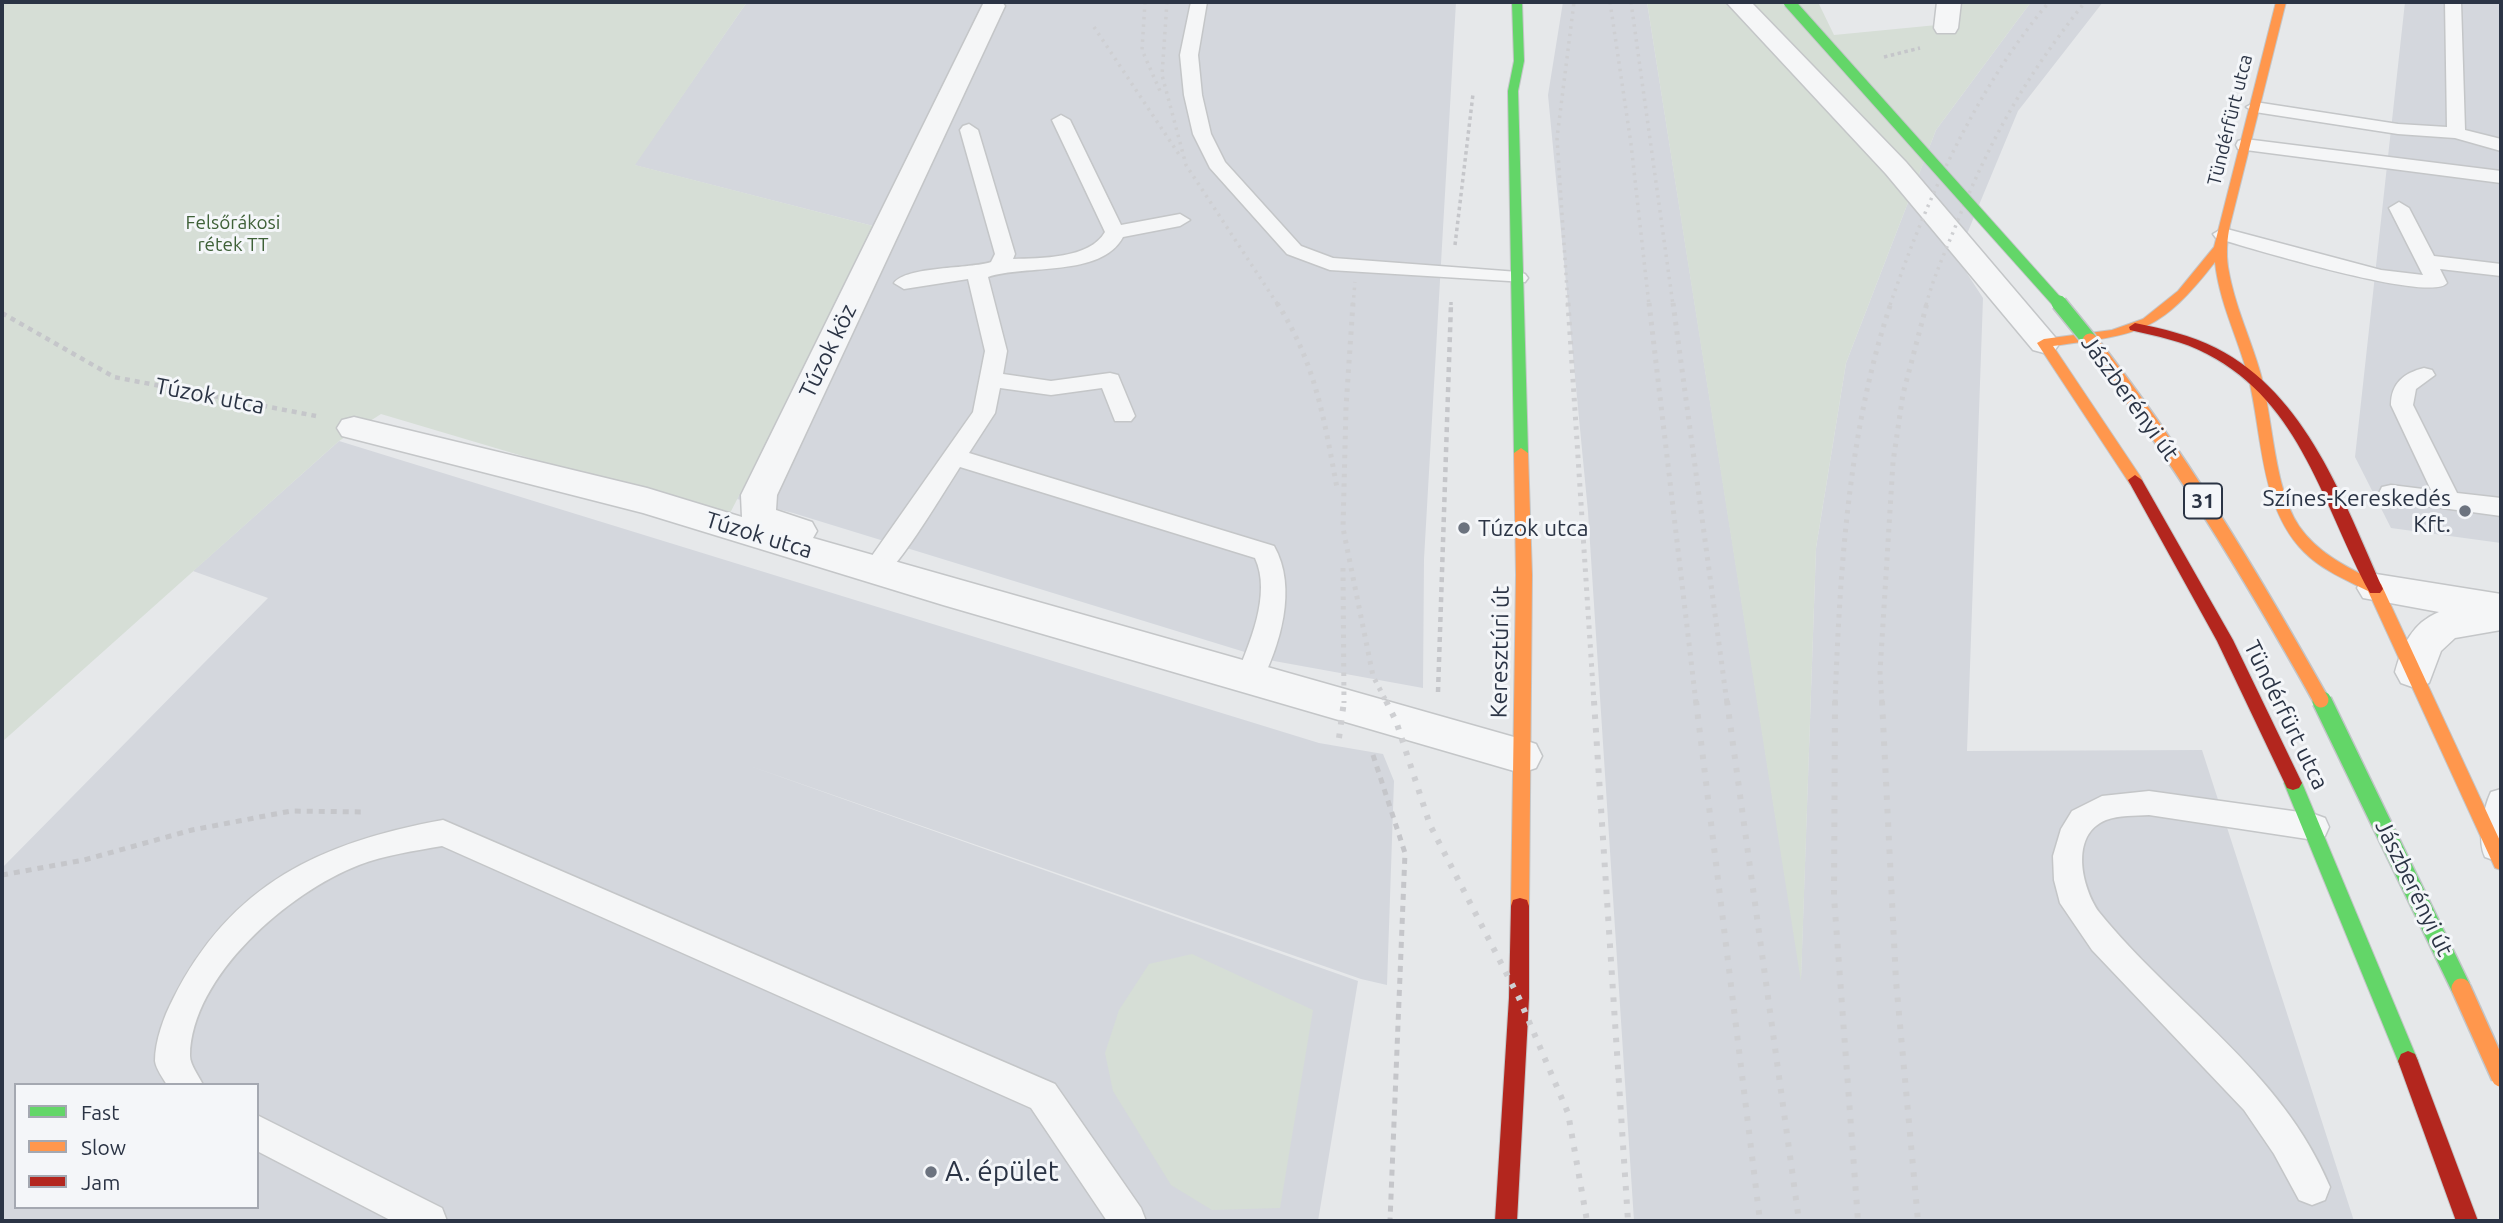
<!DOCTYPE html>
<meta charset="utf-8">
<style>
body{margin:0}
#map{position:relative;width:2503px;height:1223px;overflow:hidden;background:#e6e8ea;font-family:Ubuntu,sans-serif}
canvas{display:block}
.frame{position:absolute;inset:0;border:4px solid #2b3445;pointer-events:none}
.legend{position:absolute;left:14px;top:1083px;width:245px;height:126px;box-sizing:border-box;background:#f4f6f9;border:2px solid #a4a8b1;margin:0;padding:9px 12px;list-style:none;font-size:21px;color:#2b3445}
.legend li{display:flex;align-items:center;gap:14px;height:35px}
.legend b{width:35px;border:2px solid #a4a8b1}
</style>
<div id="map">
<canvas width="2503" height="1223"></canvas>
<div class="frame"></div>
<ul class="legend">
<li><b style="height:9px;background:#63d668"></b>Fast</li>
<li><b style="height:9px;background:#ff974d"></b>Slow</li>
<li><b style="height:9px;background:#b3261e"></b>Jam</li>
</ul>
</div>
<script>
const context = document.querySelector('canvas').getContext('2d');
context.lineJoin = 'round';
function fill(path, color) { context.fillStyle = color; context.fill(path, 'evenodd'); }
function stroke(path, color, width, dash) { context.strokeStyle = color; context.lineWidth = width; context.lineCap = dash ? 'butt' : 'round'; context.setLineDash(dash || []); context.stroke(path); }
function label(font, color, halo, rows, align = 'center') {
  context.font = font + ' Ubuntu,sans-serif'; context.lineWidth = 6; context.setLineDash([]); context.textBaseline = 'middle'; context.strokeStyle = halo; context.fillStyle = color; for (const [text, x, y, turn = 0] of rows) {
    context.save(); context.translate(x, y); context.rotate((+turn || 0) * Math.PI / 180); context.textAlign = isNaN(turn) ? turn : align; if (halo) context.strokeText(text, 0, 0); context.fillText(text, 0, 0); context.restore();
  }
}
const built = new Path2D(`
 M 747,2 L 1456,2 L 1424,559 L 1423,688 L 1274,661 L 793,513 L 737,499 L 877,227 L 634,165 Z
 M 1563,2 L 1647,2 L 1801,977 L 1816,548 L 1846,363 L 1936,130 L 2031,2 L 2103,2 L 2018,111 L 1957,258 L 1983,298 L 1967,751 L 2202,750 L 2354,1221 L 1634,1221 L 1588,512 L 1548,95 Z
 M 2405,2 L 2501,2 L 2501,543 L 2391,528 L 2355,457 Z
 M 339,441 L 1319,743 L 1383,754 L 1394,781 L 1387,985 L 1361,979 L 747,765 L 1358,981 L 1318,1221 L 2,1221 L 2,868 L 268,598 L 193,571 ZM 16,1085 L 257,1085 L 257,1207 L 16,1207 Z`);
const green = new Path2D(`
 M 2,2 L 747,2 L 635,165 L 877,227 L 728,517 L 381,414 L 339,441 L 2,742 Z
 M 1647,2 L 1818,2 L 1834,35 L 1937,25 L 1939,2 L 2031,2 L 1936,130 L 1846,363 L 1816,548 L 1801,982 Z
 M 1192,954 L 1313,1010 L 1280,1208 L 1212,1210 L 1171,1185 L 1113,1091 L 1105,1053 L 1119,1010 L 1149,964 Z`);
const pathFar2 = new Path2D(`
 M 1884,57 L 1920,48
 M 1455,245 L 1473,94
 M 1451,305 L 1451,302`);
const pathFar1 = new Path2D(`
 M 2,313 L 114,377 L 316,416
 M 1438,692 L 1451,303`);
const path = new Path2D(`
 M 1373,755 L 1405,853 L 1390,1221
 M 2,875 L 84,860 L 192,830 L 291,811 L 365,812`);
const lane = new Path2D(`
 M 1191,2 L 1207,2 L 1198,55 L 1202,95 L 1211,134 L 1225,162 L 1301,246 L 1333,258 L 1518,272 L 1525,274 L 1528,278 L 1525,282 L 1330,270 L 1287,254 L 1210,168 L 1193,134 L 1184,95 L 1180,55 Z
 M 2445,2 L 2461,2 L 2465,130 L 2501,139 L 2501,151 L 2455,138 L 2398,134 L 2255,112 L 2246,107 L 2255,102 L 2398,124 L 2447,127 Z
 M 1061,115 L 1070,120 L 1121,225 L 1180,214 L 1190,220 L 1180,226 L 1123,237 C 1101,278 1026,264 988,277 L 1007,351 L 1003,374 L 1051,381 L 1110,373 L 1118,375 L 1135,416 L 1131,421 L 1115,421 L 1102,388 L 1051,395 L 1000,388 L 995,413 L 969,453 L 1274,546 C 1298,588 1280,646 1259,687 L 1249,690 L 1239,687 L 1235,679 C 1249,645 1272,594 1255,558 L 960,467 C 947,487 898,569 882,577 C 876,580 872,578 866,577 L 862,570 L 973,412 L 985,351 L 968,279 L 904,289 L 894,283 C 906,266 971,269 991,262 L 995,254 L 960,130 L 963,126 L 969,124 L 978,130 L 1015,254 L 1013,259 C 1040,258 1090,259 1105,232 L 1052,120 Z
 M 2245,139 L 2501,171 L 2501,183 L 2238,149 L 2236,145 L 2238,141 Z
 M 2399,202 L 2409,208 L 2434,256 L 2501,264 L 2501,276 L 2440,269 L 2447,283 C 2432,304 2247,247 2216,238 L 2213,234 L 2223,228 L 2381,270 L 2423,275 L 2389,208 Z
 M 2424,368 L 2432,370 L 2435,375 L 2416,389 L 2413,405 L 2457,493 L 2501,498 L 2501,516 L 2391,501 L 2382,499 L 2379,493 L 2382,487 L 2391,485 L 2431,490 L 2391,405 C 2391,383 2404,373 2424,368 Z
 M 2501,789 L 2501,859 L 2496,861 L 2485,857 C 2477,841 2483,809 2491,792 Z
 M 2149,791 L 2314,814 L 2325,818 L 2329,827 L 2325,836 L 2314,840 L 2149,815 C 2135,816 2119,815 2106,820 C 2069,835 2082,888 2099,912 C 2175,1006 2282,1071 2330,1187 L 2325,1200 L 2312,1205 L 2299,1200 L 2274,1154 L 2244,1110 L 2092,950 L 2060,903 L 2054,880 L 2053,856 L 2061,829 L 2072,811 L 2102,796 Z
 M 443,820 L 1055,1084 L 1141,1208 L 1146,1221 L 1107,1221 L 1031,1108 L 442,846 C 414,851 385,855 359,865 C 289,892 191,976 190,1056 C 190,1065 199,1076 203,1085 L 167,1085 C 163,1078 156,1069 155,1061 C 155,1041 164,1016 173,999 C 231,883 322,842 443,820 Z
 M 257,1115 L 442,1208 L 447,1221 L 392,1221 L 257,1151 Z`);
const street = new Path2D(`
 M 984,2 L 1002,2 L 1005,6 L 777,495 L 776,510 L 812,522 L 817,531 L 813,538 L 1521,739 L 1536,744 L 1542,756 L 1536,768 L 1521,773 L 943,605 L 643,513 L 342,436 L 337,428 L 342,420 L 354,417 L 647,488 L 742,517 L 741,495 Z
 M 1726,2 L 1751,2 L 1906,162 L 2060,343 L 2055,350 L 2044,353 L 2033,350 L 1886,174 Z
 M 1937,2 L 1961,2 L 1958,28 L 1955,33 L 1937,33 L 1934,28 Z
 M 2376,574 L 2501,594 L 2501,630 L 2455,638 L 2441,651 L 2429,683 L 2415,688 L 2401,683 L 2395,672 C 2402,646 2412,623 2439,612 L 2363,598 L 2357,588 L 2363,578 Z`);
const fast = new Path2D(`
 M 1512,2 L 1522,2 L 1524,61 L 1518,91 L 1528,453 L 1521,458 L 1514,453 L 1508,91 L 1514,61 Z
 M 2293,776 L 2299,778 L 2302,783 L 2418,1061 L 2415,1068 L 2408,1071 L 2401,1068 L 2398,1061 L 2284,783 L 2287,778 Z`);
const slow = new Path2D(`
 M 2276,2 L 2286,2 L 2230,225 C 2227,239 2226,253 2228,267 C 2234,305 2251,339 2261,375 C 2273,419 2274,489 2299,526 C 2319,555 2351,569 2381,584 L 2501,843 L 2501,870 L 2495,868 L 2368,591 C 2346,580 2322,570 2304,552 C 2259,506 2263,435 2248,376 C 2238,338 2219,302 2215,262 C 2159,334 2139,334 2053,346 L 2140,476 L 2142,480 L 2140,484 L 2130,484 L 2037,343 L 2044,339 L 2112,330 L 2143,319 L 2178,291 L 2214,247 Z
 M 1521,448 L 1528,453 L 1532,575 L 1529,906 L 1527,912 L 1520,914 L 1513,912 L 1511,906 L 1516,575 L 1514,453 Z`);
const jam = new Path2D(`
 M 2135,323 C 2163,329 2191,335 2216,348 C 2307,394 2344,502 2383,589 L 2380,593 L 2370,593 C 2323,507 2302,403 2207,354 C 2183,341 2156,336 2130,330 L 2129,327 Z
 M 2135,475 L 2142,480 L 2233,640 L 2302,783 L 2299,788 L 2293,790 L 2287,788 L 2217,641 L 2128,480 Z
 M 1520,898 L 1527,900 L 1529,906 L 1529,998 L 1517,1221 L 1495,1221 L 1509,998 L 1511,906 L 1513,900 Z
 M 2408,1051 L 2415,1054 L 2418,1061 L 2478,1221 L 2456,1221 L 2398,1061 L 2401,1054 Z`);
const railFar2 = new Path2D(`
 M 1145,2 L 1142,50 L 1160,91
 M 1167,2 L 1162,75 L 1186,165 L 1278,305
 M 1610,2 L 1631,144 L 1649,305
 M 1631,2 L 1673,305
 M 1094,27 L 1180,156
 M 1353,305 L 1355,282
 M 1568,305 L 1557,138 L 1574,2
 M 1890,305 C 1927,198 1976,89 2049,2
 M 1926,305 C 1933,279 1944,254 1954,230 C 1990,139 2024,79 2085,2`);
const railFar1 = new Path2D(`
 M 1277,303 C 1316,364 1324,419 1337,488
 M 1353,303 L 1346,407 L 1343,528 L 1373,676 L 1387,703
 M 1568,303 L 1594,703
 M 1649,303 L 1696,703
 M 1673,303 L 1727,703
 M 1343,568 L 1344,703
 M 1835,703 C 1840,570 1848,430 1891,303
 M 1882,703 L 1880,672 L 1893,462 L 1903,394 L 1927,303`);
const rail = new Path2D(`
 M 1386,701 L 1396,721 L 1430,825 L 1519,998 L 1568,1113 L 1587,1221
 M 1594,701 L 1628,1221
 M 1696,701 L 1760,1221
 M 1727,701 L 1799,1221
 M 1835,701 L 1834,897 L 1858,1221
 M 1882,701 L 1896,981 L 1918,1221
 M 1339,738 L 1344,701`);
const fastBridgeFar2 = new Path2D(`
 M 1789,2 L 2060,305`);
const fastBridgeFar1 = new Path2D(`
 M 2059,303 L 2090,341
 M 2321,700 L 2323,703`);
const fastBridge = new Path2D(`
 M 2322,701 L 2461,988`);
const slowBridgeFar1 = new Path2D(`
 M 2090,341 C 2178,454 2251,575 2321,700`);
const slowBridge = new Path2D(`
 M 2461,988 L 2501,1077`);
const markers = [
 [2465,511,7,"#6c737f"],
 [1464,528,7,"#6c737f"],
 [931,1172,7,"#6c737f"]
];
const farStreetnames = [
 ["Tündérfürt utca",2230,120,-76]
];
const farParknames = [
 ["Felsőrákosi",233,223],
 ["rétek TT",233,245]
];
const shields = [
 [2203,501,38]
];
const shieldNames = [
 ["31",2203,501]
];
const streetNames = [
 ["Túzok köz",828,351,-64],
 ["Túzok utca",210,396,11],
 ["Jászberényi út",2130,398,54],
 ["Túzok utca",759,535,17],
 ["Keresztúri út",1500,652,-89],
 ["Tündérfürt utca",2286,715,64],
 ["Jászberényi út",2414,888,64]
];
const poiNames = [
 ["Színes-Kereskedés",2451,498],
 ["Kft.",2451,524],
 ["Túzok utca",1478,528,"left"]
];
const nearPoinames = [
 ["A. épület",945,1172]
];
fill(built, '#d4d7dd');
fill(green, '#d6ded6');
stroke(lane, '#c4c6c8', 3);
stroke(street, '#c4c6c8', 3);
stroke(fast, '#c4c6c8', 2);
stroke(slow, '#c4c6c8', 2);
stroke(jam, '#c4c6c8', 2);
stroke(pathFar2, '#c5c6ca', 3.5, [3.5, 3.5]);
stroke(pathFar1, '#c5c6ca', 4.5, [5, 5]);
stroke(path, '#c5c6ca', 5, [6, 6]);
fill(lane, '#f5f6f7');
fill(street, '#f5f6f7');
fill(fast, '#63d668');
fill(slow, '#ff974d');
fill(jam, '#b3261e');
stroke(railFar2, '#cecfd2', 3.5, [2.5, 5]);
stroke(railFar1, '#cecfd2', 5, [3.5, 6]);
stroke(rail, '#cecfd2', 6, [4.5, 9]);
stroke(fastBridgeFar2, '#c2c5c8', 13, []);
stroke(fastBridgeFar1, '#c2c5c8', 18, []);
stroke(fastBridge, '#c2c5c8', 22, []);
stroke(slowBridgeFar1, '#c2c5c8', 18, []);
stroke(slowBridge, '#c2c5c8', 22, []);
stroke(fastBridgeFar2, '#63d668', 11);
stroke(fastBridgeFar1, '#63d668', 15);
stroke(fastBridge, '#63d668', 19);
stroke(slowBridgeFar1, '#ff974d', 15);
stroke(slowBridge, '#ff974d', 19);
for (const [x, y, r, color] of markers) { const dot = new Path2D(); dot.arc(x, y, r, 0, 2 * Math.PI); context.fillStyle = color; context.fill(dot); stroke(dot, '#f4f6f9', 2.5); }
label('19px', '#2b3445', '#f4f6f9', farStreetnames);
label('19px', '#3f6138', '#f4f6f9', farParknames);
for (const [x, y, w] of shields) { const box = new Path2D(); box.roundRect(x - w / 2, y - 17.5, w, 35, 5); context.fillStyle = '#f4f6f9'; context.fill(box); stroke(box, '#2b3445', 2); }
label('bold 21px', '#2b3445', null, shieldNames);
label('23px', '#2b3445', '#f4f6f9', streetNames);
label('23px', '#2b3445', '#f4f6f9', poiNames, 'right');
label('28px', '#2b3445', '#f4f6f9', nearPoinames, 'left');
</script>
